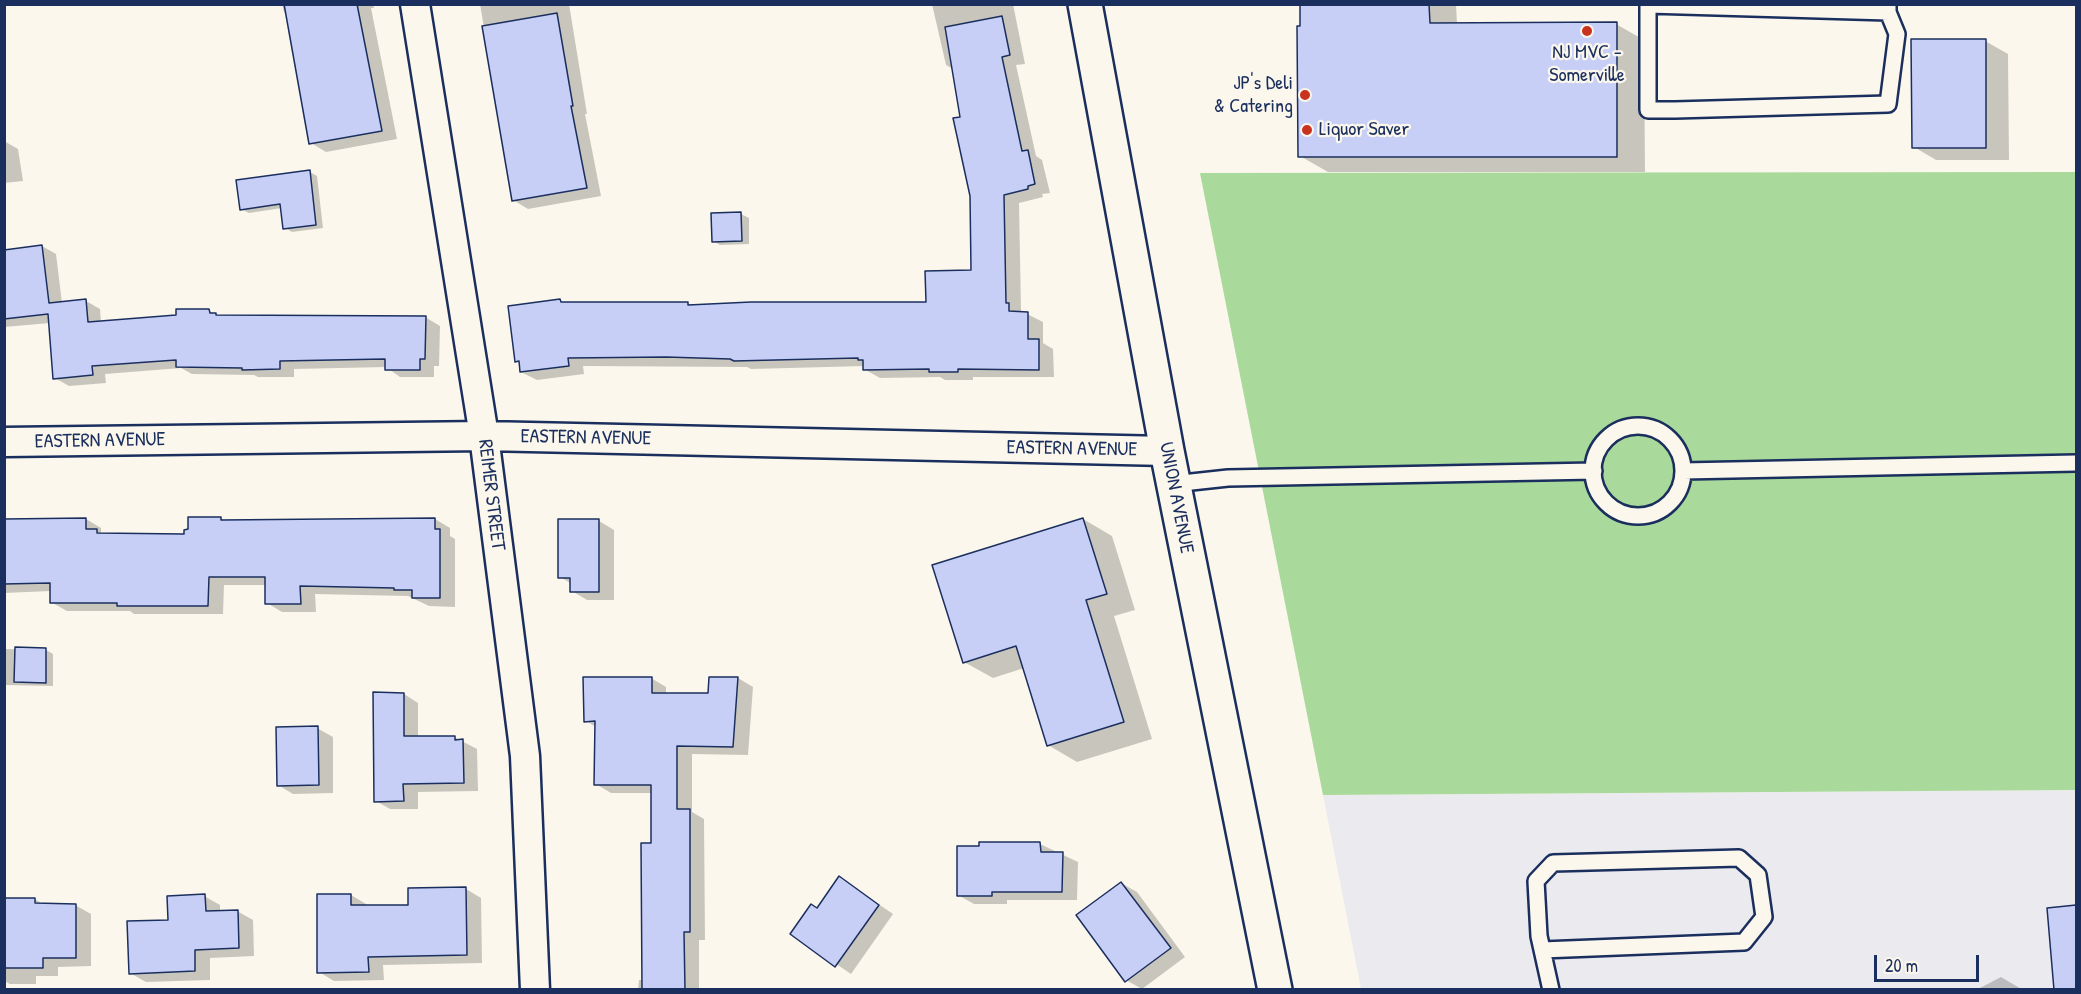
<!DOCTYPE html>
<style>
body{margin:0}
#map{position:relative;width:2081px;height:994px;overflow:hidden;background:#fbf7ec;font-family:"Patrick Hand",sans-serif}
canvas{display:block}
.frame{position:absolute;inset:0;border:6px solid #1b2f5e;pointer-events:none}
.scale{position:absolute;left:1874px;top:955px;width:105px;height:27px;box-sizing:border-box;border:3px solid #1b2f5e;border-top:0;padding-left:8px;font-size:18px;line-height:21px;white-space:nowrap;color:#1b2f5e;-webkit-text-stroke:4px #fbf7ec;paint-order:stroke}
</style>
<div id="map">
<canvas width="2081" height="994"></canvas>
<div class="frame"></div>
<div class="scale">20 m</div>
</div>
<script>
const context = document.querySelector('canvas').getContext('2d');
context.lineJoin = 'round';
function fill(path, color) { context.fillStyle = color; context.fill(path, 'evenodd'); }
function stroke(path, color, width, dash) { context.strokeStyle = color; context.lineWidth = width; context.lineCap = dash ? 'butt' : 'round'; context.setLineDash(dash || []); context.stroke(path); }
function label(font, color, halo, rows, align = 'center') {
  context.font = font + ' "Patrick Hand",sans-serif'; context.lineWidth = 4.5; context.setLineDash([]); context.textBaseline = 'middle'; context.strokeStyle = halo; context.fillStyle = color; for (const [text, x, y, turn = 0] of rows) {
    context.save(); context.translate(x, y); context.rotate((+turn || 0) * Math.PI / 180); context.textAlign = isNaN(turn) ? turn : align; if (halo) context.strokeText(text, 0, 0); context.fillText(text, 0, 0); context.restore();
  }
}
const built = new Path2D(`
 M 2076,790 L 2076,989 L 1361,989 L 1323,795 Z`);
const green = new Path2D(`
 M 2076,172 L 2076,790 L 1323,795 L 1200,173 Z`);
const shadow = new Path2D(`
 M 282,4 L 373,4 L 374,8 L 371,8 L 397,139 L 326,152 L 311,143 L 288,15 L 284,12 Z
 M 480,4 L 569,4 L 587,114 L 585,114 L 601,196 L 528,209 L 513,200 Z
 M 932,4 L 1013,4 L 1025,64 L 1016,65 L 1036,156 L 1042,160 L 1050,193 L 1042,194 L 1043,197 L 1019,203 L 1021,311 L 1043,322 L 1043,343 L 1053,349 L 1054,377 L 973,377 L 973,380 L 945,380 L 940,377 L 880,378 L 864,369 L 865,366 L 751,369 L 747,367 L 583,366 L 584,374 L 537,380 L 521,372 L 520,363 L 516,361 L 560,301 L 565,303 L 687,303 L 694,307 L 927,303 L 972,272 L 971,196 L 955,70 L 946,65 Z
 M 1301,4 L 1456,4 L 1457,24 L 1616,24 L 1644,40 L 1645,172 L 1328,172 L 1300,156 Z
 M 1985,41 L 2008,54 L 2009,160 L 1936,160 L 1914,147 Z
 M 4,141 L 18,149 L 23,181 L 4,183 Z
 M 310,172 L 317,176 L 323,228 L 292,232 L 285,228 L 282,208 L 249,213 L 241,209 Z
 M 741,214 L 749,218 L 749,244 L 720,245 L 713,241 L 712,215 Z
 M 42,246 L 56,254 L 62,303 L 86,301 L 100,309 L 101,323 L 177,316 L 209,311 L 219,317 L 425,317 L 440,326 L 439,366 L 434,366 L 434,377 L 400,377 L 386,367 L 294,369 L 294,377 L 258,377 L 254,375 L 192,374 L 181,368 L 105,374 L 106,383 L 69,386 L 55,378 L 50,323 L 4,327 L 4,250 Z
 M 220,518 L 226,521 L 435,519 L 450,528 L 450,536 L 455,539 L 455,607 L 429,606 L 408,596 L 315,594 L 316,612 L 282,612 L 267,603 L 266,585 L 224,585 L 223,614 L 134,614 L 130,611 L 67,611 L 51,602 L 51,591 L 4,593 L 4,520 L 86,519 L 101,528 L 101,533 L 186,536 Z
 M 1083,519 L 1112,536 L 1135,610 L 1114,616 L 1152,739 L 1077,762 L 1048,745 L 1024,668 L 993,678 L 964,662 Z
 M 599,521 L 614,530 L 614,600 L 587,600 L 572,591 L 572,584 L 560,577 Z
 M 4,649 L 46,650 L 53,654 L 53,686 L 4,685 Z
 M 651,678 L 666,687 L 666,695 L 710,695 L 738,678 L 753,687 L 748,755 L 692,754 L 692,812 L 704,819 L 705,940 L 699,940 L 699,990 L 638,990 L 639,980 L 643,980 L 652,845 L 652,793 L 611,793 L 596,784 L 596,727 L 586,721 Z
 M 404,694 L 418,703 L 418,738 L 454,737 L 477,749 L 478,791 L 418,792 L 418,809 L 390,809 L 376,801 Z
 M 317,728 L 333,737 L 333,793 L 293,794 L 278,785 Z
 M 1040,844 L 1078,862 L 1077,900 L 1007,900 L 1007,904 L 974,904 L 958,895 Z
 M 840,878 L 893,914 L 851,974 L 792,934 L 818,909 Z
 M 1121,883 L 1137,892 L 1185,957 L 1142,989 L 1126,980 Z
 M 466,889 L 481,898 L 482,963 L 383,965 L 384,980 L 334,981 L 319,972 L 351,895 L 366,904 L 366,907 L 410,906 Z
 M 204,896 L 220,905 L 220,912 L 237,911 L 253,920 L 254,956 L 210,958 L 210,980 L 146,982 L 130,973 L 169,921 Z
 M 4,899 L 35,899 L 44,905 L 75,905 L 91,914 L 91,966 L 58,967 L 58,976 L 36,976 L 36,984 L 10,984 L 4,981 Z
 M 2076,906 L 2076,974 L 2048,909 Z
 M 2001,977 L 2023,990 L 1976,990 Z`);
const building = new Path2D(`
 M 284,4 L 357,4 L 382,131 L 309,144 Z
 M 1300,4 L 1429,4 L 1430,23 L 1617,22 L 1617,157 L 1298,157 L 1297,26 L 1300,26 Z
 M 557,13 L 573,106 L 571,106 L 587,188 L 512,201 L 482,26 Z
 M 1002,16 L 1010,55 L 1002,57 L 1022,151 L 1028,150 L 1035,184 L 1028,186 L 1028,189 L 1004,195 L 1006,303 L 1009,303 L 1009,311 L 1028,312 L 1028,339 L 1039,339 L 1039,370 L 958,369 L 958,372 L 929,372 L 929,369 L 863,370 L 863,360 L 858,360 L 858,358 L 734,361 L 730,359 L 666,357 L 568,358 L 569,366 L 520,372 L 519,361 L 515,362 L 508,306 L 560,299 L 561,302 L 688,302 L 688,305 L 751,302 L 926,302 L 925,271 L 971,270 L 970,196 L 953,118 L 960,117 L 945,27 Z
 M 1911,39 L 1986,39 L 1986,148 L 1912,148 Z
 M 310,170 L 316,225 L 283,229 L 280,204 L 240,210 L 236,180 Z
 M 741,212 L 742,241 L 712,242 L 711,213 Z
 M 42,245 L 49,303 L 86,299 L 88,322 L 176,315 L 176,309 L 209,309 L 210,313 L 216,313 L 216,315 L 426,316 L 425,359 L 420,359 L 420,370 L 385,370 L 385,359 L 280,361 L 280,369 L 242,370 L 242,368 L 176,367 L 176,360 L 92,366 L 93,375 L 53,379 L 48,314 L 4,319 L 4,250 Z
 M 188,517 L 221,517 L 221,520 L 435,518 L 435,529 L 440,529 L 440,598 L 412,598 L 412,590 L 394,590 L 394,588 L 300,586 L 301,604 L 265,604 L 265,577 L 209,577 L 208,606 L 117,606 L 117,603 L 50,603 L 50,583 L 4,584 L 4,519 L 86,518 L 86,529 L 97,529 L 97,533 L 184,534 L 184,530 L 188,529 Z
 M 1083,518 L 1107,594 L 1086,600 L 1124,722 L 1047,746 L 1016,646 L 963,663 L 932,565 Z
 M 558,519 L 599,519 L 599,592 L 570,592 L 570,578 L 558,578 Z
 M 15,647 L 46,648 L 46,683 L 14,682 Z
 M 583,677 L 652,677 L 652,693 L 708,693 L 709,677 L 738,677 L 733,747 L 677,746 L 677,809 L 690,809 L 690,932 L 684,932 L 685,990 L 642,990 L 641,843 L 651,843 L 651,785 L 594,785 L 595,721 L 584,722 Z
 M 373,692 L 404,693 L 404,736 L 455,736 L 455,740 L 463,739 L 464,783 L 403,784 L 404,801 L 374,802 Z
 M 318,726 L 319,785 L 277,786 L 276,727 Z
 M 979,842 L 1040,842 L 1041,852 L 1063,852 L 1062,892 L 992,892 L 992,896 L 957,896 L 957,846 L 979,846 Z
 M 839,876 L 879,905 L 835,967 L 790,934 L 811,904 L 817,908 Z
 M 1121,882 L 1171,948 L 1125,982 L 1076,915 Z
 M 466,887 L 467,955 L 368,957 L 369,972 L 317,973 L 317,894 L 351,894 L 351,905 L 408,905 L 408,888 Z
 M 205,894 L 206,911 L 238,910 L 239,948 L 195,950 L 195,971 L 129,974 L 127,921 L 168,920 L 167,896 Z
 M 4,898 L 35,898 L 35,903 L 76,904 L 76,958 L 43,958 L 43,968 L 4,968 Z
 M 2076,905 L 2076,990 L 2054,990 L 2047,908 Z`);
const lane = new Path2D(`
 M 1648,4 L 1648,110 L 1675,110 L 1888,104 L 1897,34 L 1888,12 L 1888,4
 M 1648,5 L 1888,12
 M1593 471a45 45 0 1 1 90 0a45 45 0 1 1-90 0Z
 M 1683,471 L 2076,463
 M 1173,484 L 1228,478 L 1594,471
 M 1542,950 L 1744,942 L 1764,917 L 1758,875 L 1739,858 L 1553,863 L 1536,881 L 1539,936 L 1551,990`);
const street = new Path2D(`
 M 415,4 L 484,436 L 525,756 L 535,990
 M 4,442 L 484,436 L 1167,451`);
const secondary = new Path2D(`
 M 1085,4 L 1167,451 L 1275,990`);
const markers = [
 [1587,31,6,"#c8321e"],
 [1305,95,6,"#c8321e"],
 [1307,130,6,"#c8321e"]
];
const poiNames = [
 ["NJ MVC -",1587,53],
 ["Somerville",1587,76],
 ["JP's Deli",1293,84,"right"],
 ["& Catering",1293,107,"right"],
 ["Liquor Saver",1319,130,"left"]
];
const streetNames = [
 ["EASTERN AVENUE",586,438,1],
 ["EASTERN AVENUE",100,441,-1],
 ["EASTERN AVENUE",1072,449,1],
 ["REIMER STREET",491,495,83],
 ["UNION AVENUE",1176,498,79]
];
fill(built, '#ebebef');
fill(green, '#a9da9b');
fill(shadow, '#0003');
fill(building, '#c7cff7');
stroke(building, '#1b2f5e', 1.5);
stroke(lane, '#1b2f5e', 20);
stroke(street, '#1b2f5e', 33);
stroke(secondary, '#1b2f5e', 38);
stroke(lane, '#fbf7ec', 15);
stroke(street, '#fbf7ec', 28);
stroke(secondary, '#fbf7ec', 33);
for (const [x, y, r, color] of markers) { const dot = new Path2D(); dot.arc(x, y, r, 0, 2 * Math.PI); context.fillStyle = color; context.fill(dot); stroke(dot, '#fbf7ec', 2); }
label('20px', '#1b2f5e', '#fbf7ec', poiNames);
label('20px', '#1b2f5e', '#fbf7ec', streetNames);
</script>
